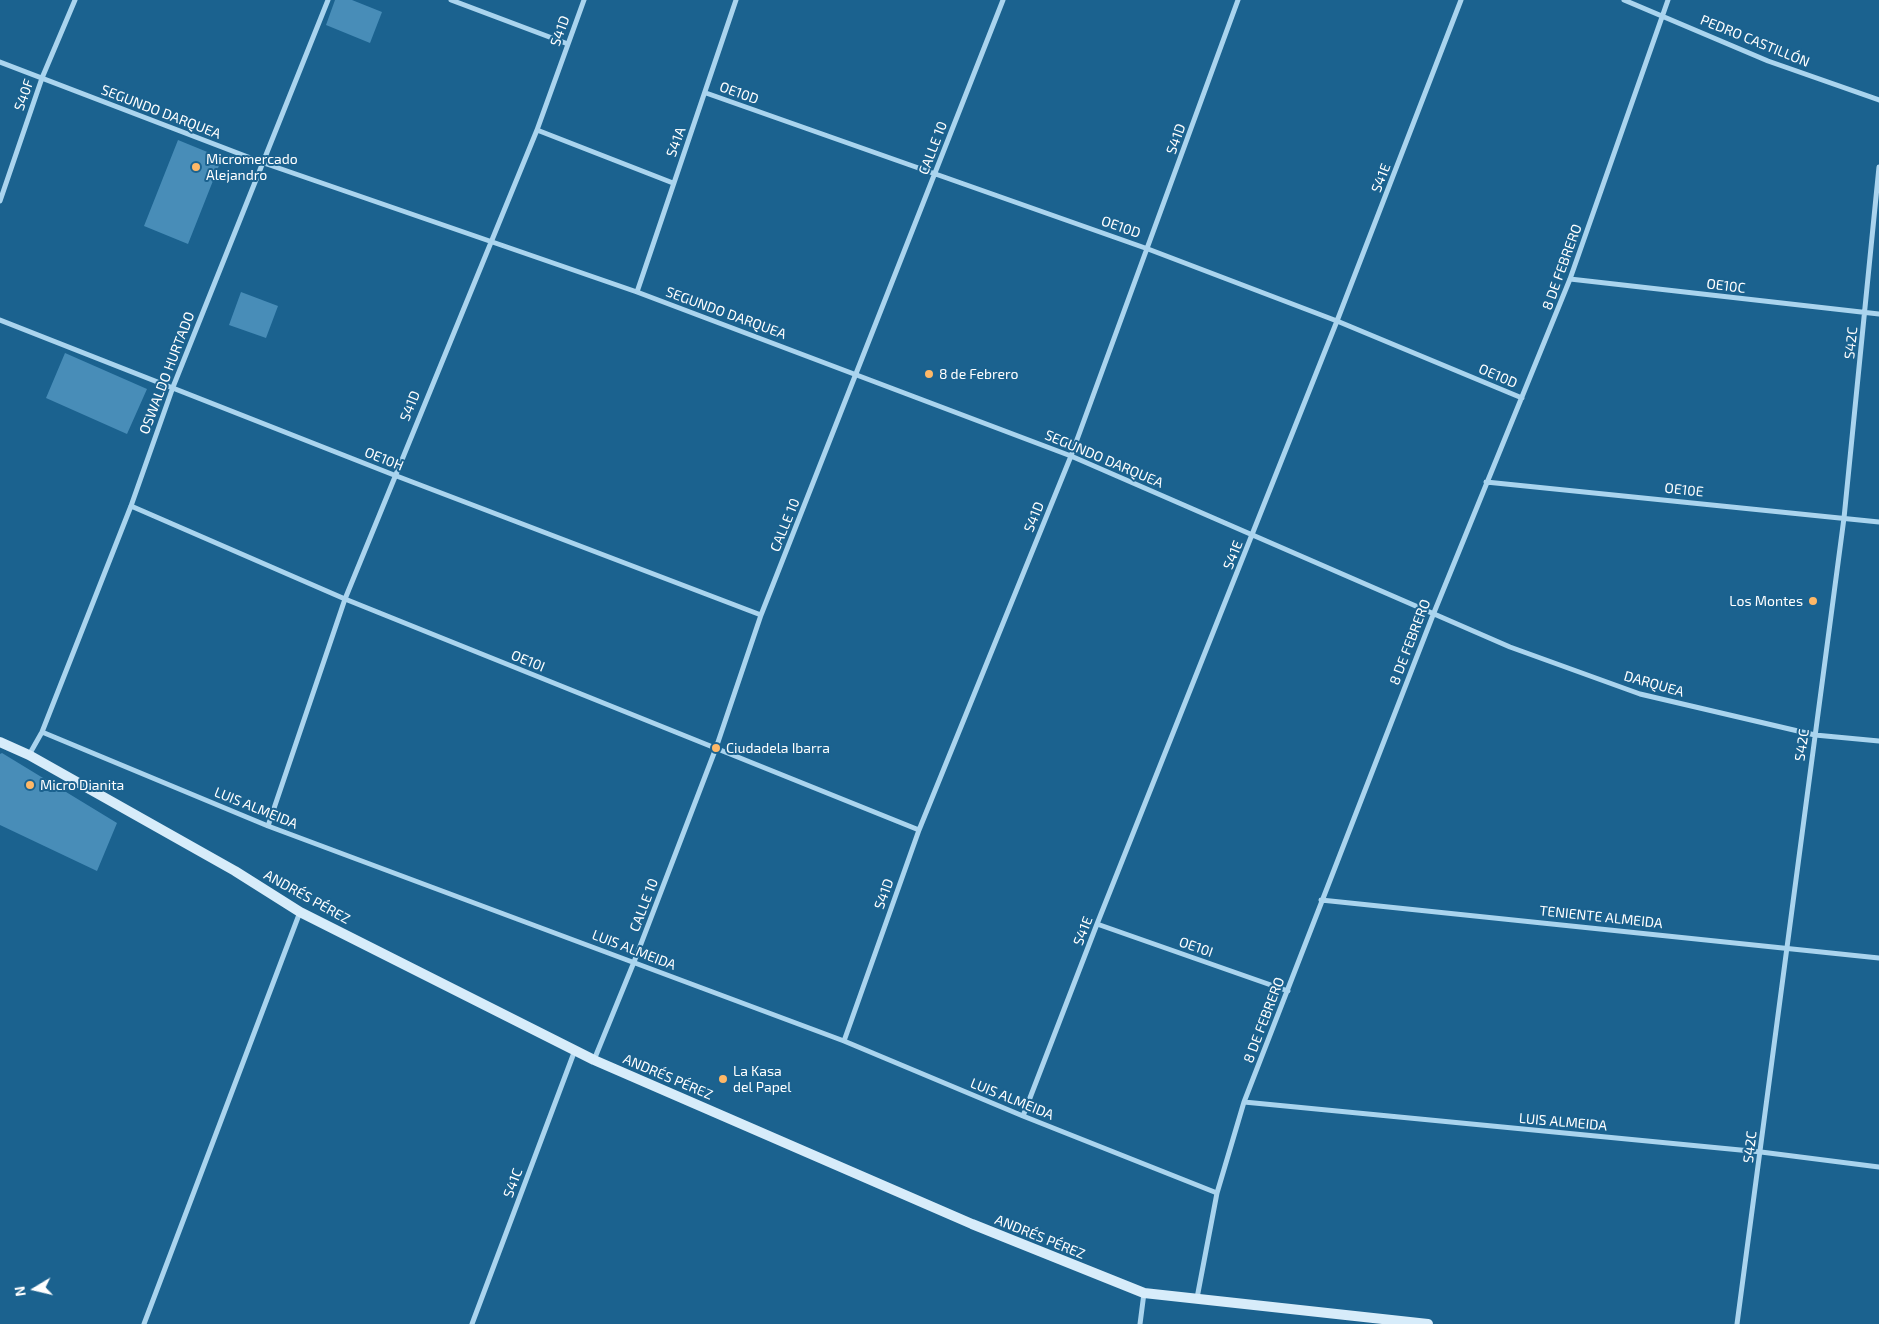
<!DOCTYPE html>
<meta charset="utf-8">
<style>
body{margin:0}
#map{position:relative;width:1879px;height:1324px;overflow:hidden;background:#1b628f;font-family:"Exo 2",sans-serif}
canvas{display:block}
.north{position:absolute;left:10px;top:1264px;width:50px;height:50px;-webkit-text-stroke:4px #1b628f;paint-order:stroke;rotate:261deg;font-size:14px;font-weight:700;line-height:20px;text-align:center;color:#fff}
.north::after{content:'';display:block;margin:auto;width:18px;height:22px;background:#fff;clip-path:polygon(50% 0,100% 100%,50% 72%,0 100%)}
</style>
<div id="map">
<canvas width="1879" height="1324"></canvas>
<div class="north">N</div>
</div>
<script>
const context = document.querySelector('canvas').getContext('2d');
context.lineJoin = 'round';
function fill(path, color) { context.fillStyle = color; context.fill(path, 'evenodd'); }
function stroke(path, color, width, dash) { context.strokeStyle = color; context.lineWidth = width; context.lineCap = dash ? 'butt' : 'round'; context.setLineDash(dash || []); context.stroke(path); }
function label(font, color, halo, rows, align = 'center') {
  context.font = font + ' "Exo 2",sans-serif'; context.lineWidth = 4; context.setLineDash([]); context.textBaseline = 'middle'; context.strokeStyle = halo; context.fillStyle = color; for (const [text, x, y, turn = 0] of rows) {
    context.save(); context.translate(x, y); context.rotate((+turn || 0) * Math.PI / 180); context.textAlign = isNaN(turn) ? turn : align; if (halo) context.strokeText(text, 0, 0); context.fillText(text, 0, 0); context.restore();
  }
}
const building = new Path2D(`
 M 335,0 L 352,0 L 382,12 L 370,43 L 326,25 Z
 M 178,140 L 222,158 L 188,244 L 144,226 Z
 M 241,292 L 278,306 L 266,338 L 229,325 Z
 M 65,353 L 147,389 L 127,434 L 46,398 Z
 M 2,753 L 117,823 L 97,871 L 0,825 L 0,754 Z`);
const street = new Path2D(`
 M 451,0 L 568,44
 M 1624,0 L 1768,61 L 1879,100
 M 0,62 L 261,162 L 637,292 L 1071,456 L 1510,647 L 1640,694 L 1815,735 L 1879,741
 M 706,93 L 1148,249 L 1337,321 L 1522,398
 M 537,130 L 673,183
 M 0,201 L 42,78 L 75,0
 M 1570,279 L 1879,314
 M 637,292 L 736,0
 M 0,320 L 394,475 L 761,615
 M 1486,482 L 1879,522
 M 131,506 L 345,599 L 919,830
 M 42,732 L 268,826 L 844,1041 L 1023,1116 L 1217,1193
 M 29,755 L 42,732 L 131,506 L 173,387 L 328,0
 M 268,826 L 345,599 L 537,130 L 584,0
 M 1321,900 L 1879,958
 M 1097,924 L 1288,991
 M 844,1041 L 919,830 L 1071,456 L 1238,0
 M 594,1060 L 634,962 L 716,748 L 761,615 L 1003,0
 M 1244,1102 L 1761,1152 L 1879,1167
 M 1023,1116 L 1097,924 L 1337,321 L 1461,0
 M 1197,1298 L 1217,1193 L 1244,1102 L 1433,615 L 1570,279 L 1668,0
 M 144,1324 L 300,912
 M 472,1324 L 575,1050
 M 1140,1324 L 1144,1293
 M 1737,1324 L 1844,518 L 1879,167`);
const secondary = new Path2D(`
 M 0,742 L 29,755 L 235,871 L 300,912 L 594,1060 L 972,1224 L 1144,1293 L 1428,1324`);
const markers = [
 [196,167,5,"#ffb867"],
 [929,374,5,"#ffb867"],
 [1813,601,5,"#ffb867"],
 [716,748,5,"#ffb867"],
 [30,785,5,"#ffb867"],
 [723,1079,5,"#ffb867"]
];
const streetNames = [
 ["S41D",560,31,-70],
 ["PEDRO CASTILLÓN",1755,41,22],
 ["OE10D",739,93,20],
 ["S40F",24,95,-71],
 ["SEGUNDO DARQUEA",161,112,21],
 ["S41D",1176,139,-70],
 ["S41A",676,142,-70],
 ["CALLE 10",933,148,-69],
 ["S41E",1381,178,-69],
 ["OE10D",1121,227,19],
 ["8 DE FEBRERO",1562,267,-70],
 ["OE10C",1726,286,7],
 ["SEGUNDO DARQUEA",726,313,20],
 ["S42C",1851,343,-84],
 ["OSWALDO HURTADO",167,373,-69],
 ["OE10D",1498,376,23],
 ["S41D",410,406,-68],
 ["OE10H",384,459,22],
 ["SEGUNDO DARQUEA",1104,459,23],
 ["OE10E",1684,490,6],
 ["S41D",1034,517,-68],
 ["CALLE 10",785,525,-68],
 ["S41E",1233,555,-68],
 ["8 DE FEBRERO",1410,642,-69],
 ["OE10I",528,661,22],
 ["DARQUEA",1654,684,16],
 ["S42C",1802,745,-82],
 ["LUIS ALMEIDA",256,808,22],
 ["S41D",884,894,-70],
 ["ANDRÉS PÉREZ",307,897,29],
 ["CALLE 10",644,905,-69],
 ["TENIENTE ALMEIDA",1601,917,6],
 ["S41E",1083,931,-69],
 ["OE10I",1196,947,19],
 ["LUIS ALMEIDA",634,950,21],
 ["8 DE FEBRERO",1264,1020,-69],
 ["ANDRÉS PÉREZ",668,1077,23],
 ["LUIS ALMEIDA",1012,1099,22],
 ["LUIS ALMEIDA",1563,1122,5],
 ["S42C",1750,1147,-83],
 ["S41C",513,1183,-69],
 ["ANDRÉS PÉREZ",1040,1237,22]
];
const poiNames = [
 ["Micromercado",206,159],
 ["Alejandro",206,175],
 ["8 de Febrero",939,374],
 ["Los Montes",1803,601,"right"],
 ["Ciudadela Ibarra",726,748],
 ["Micro Dianita",40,785],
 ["La Kasa",733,1071],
 ["del Papel",733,1087]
];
fill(building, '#488db8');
stroke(street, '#aad4ee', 5);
stroke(secondary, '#d7ecfa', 10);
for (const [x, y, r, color] of markers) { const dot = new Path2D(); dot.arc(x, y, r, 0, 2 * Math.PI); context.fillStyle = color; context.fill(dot); stroke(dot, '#1b628f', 2); }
label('14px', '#fff', '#1b628f', streetNames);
label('14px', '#fff', '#1b628f', poiNames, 'left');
</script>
